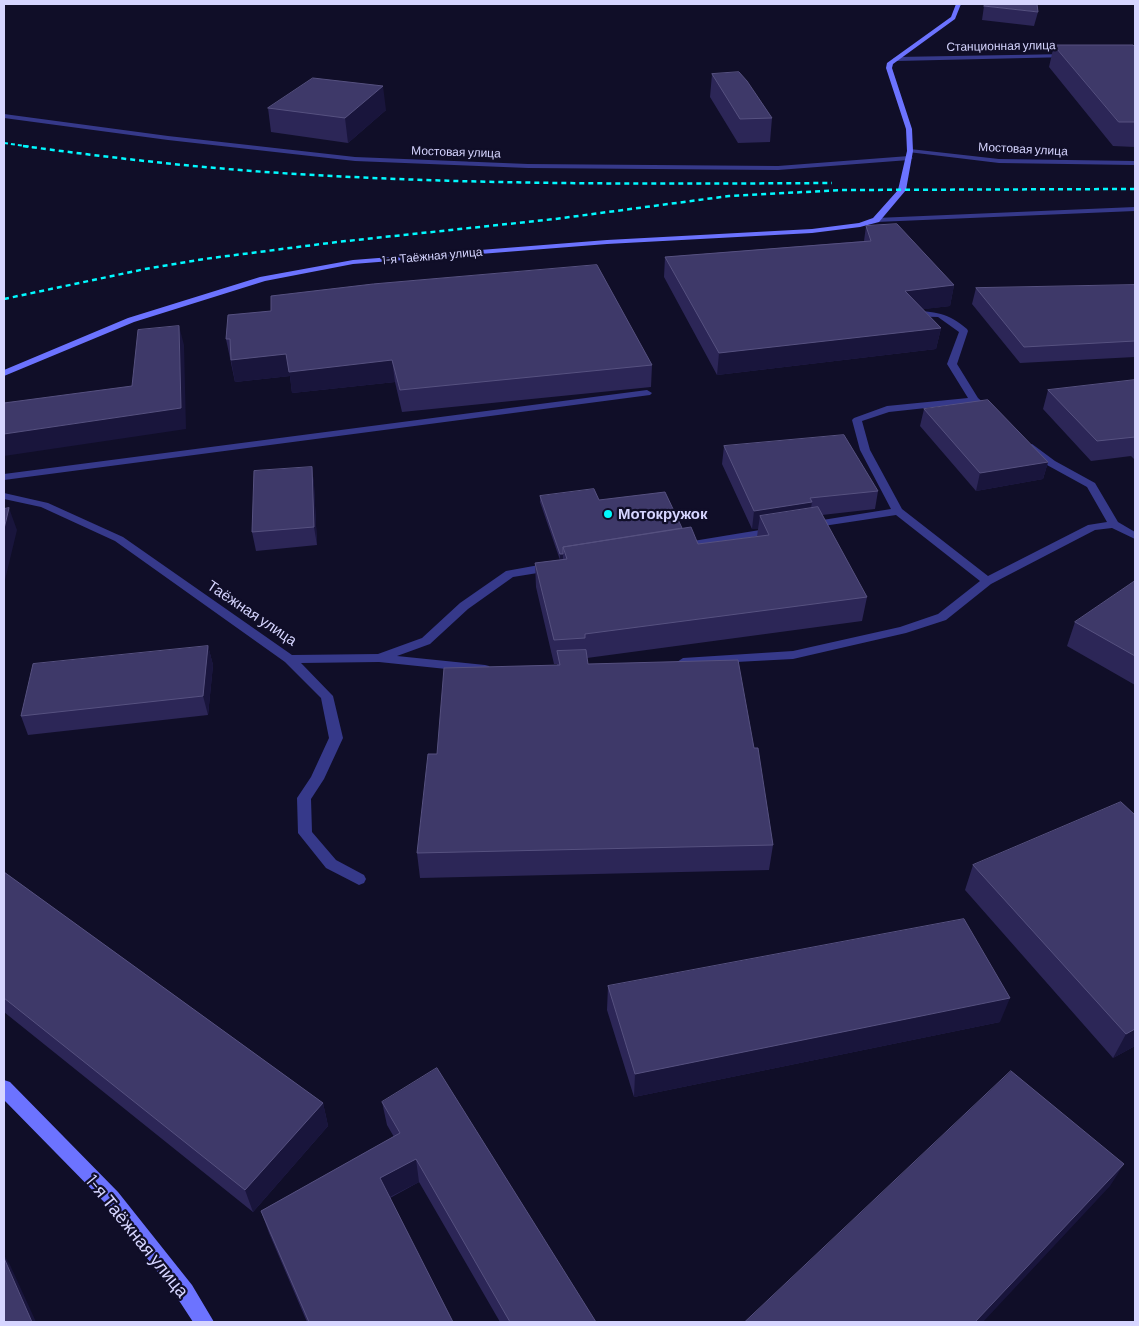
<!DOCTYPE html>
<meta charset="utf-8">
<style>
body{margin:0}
#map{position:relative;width:1139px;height:1326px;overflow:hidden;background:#100e28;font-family:Barlow,sans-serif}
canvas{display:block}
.frame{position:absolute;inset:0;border:5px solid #d6d5ff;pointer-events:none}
</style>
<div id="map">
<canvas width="1139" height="1326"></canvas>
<div class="frame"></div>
</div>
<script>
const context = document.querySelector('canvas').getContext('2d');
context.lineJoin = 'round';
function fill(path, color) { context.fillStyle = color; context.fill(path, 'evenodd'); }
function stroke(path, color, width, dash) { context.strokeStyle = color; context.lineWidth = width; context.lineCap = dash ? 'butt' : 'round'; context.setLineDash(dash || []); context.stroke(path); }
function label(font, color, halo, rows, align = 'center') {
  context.font = font + ' Barlow,sans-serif'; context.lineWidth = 4.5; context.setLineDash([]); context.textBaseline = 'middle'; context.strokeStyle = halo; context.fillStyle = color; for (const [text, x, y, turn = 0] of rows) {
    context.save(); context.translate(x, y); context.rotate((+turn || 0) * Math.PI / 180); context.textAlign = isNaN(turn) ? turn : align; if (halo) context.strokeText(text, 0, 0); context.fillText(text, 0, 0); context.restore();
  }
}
const lane = new Path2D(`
 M 1135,207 L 1135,211 L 876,222 L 872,220 L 876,218 Z
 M 910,311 C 934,311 949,313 967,329 L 968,331 L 957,364 L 978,398 L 985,404 L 980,407 L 972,403 L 889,412 L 862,421 L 870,450 L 902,509 L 988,576 L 1088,525 L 1107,522 L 1087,487 L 1047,465 L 1028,449 L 1028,445 L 1032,444 L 1055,461 L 1095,483 L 1118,522 L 1135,532 L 1135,539 L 1112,528 L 1095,530 L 991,584 L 946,620 L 906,633 L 793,659 L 679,665 L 677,662 L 683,658 L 793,651 L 900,627 L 938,614 L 980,581 L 896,515 L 810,528 L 805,525 L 810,522 L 891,509 L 860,450 L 852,420 L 854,418 L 887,406 L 968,398 L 947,364 L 959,332 L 938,317 L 907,316 L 907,312 Z
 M 647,390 L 652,393 L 650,395 L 4,480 L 4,474 Z
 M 4,493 L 48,503 L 123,537 L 292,655 L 378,654 L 422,638 L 460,603 L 506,571 L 550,563 L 556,567 L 550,571 L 513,577 L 468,609 L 430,644 L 397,656 L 485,665 L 489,666 L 491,669 L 489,672 L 485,673 L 379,662 L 301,663 L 333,696 L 343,738 L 324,779 L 311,799 L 312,832 L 336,860 L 364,875 L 366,879 L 364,883 L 359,885 L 326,868 L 298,833 L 297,798 L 311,777 L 329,738 L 321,698 L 285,662 L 115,541 L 41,507 L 4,499 Z
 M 772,528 L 778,531 L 776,533 L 681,549 L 675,546 L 681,543 Z`);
const street = new Path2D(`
 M 1068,54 L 1070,57 L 896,61 L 893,59 L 896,57 Z
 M 4,114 L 168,136 L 355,157 L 528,164 L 778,166 L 909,156 L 913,158 L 909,160 L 778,170 L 528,168 L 355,161 L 168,140 L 4,118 Z
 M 910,149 L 999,159 L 1135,161 L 1135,165 L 999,163 L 908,152 L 908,150 Z`);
const secondary = new Path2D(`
 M 956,4 L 961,4 L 955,19 L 893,64 L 892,68 L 912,129 L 913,151 L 906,190 L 879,222 L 860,227 L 812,233 L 607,244 L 353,264 L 265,281 L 134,322 L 4,376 L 4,370 L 128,318 L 260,277 L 353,260 L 607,240 L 812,229 L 859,223 L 873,218 L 898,190 L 907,151 L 906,129 L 886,68 L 887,63 L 951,17 Z
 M 4,1080 L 10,1082 L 118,1192 L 192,1285 L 214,1322 L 193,1322 L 178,1299 L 106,1204 L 4,1100 Z`);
const railFar1 = new Path2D(`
 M 4,143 L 32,147`);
const rail = new Path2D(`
 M 23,146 C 120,159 217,170 315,175 C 487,185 659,184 832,183
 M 4,299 L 145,269 L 204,259 L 337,242 L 555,219 L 729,196 L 842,190 L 1135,189`);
const wall = new Path2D(`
 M 984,6 L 1038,12 L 1034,26 L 982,20 Z
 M 1054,45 L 1135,47 L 1135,147 L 1113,146 L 1049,67 Z
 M 712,74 L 772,118 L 770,142 L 738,143 L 710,97 Z
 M 268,108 L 386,110 L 348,143 L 271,132 Z
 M 866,226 L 954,285 L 950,306 L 923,309 L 941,328 L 936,349 L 717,375 L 664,277 L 665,257 L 864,241 Z
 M 1135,285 L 1135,357 L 1020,363 L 972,304 L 976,288 Z
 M 228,315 L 652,365 L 651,387 L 402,412 L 395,382 L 292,393 L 290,376 L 235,382 L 226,339 Z
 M 1135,380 L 1135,460 L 1131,456 L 1091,461 L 1043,409 L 1048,390 Z
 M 924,409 L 1048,462 L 1043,479 L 976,491 L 920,426 Z
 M 724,446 L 878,491 L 875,509 L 822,515 L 867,597 L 862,621 L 587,658 L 588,664 L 754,748 L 773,845 L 769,870 L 420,878 L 417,853 L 437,754 L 557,665 L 557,664 L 554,664 L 536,587 L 535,563 L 560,560 L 540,502 L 540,496 L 599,500 L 682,528 L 698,544 L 757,537 L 758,529 L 752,529 L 722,464 Z
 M 312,467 L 314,485 L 317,545 L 256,551 L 252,532 Z
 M 1135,581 L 1135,685 L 1067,646 L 1075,622 Z
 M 208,646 L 213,665 L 208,715 L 28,735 L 21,716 Z
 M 1135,815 L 1135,1046 L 1113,1058 L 965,890 L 973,865 Z
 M 4,872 L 323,1103 L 328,1126 L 253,1212 L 4,1012 Z
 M 608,986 L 1000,1022 L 634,1097 L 607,1010 Z
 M 382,1102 L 596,1322 L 500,1322 L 419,1182 L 390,1198 L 453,1322 L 307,1322 L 269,1233 L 261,1211 L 394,1137 L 387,1125 Z`);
const shadedWall = new Path2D(`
 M 383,86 L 386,110 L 348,143 L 345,118 Z
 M 954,285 L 950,306 L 901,312 L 905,291 Z
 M 179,326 L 184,345 L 186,429 L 4,456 L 4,434 L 181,408 Z
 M 941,328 L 936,349 L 717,375 L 719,353 Z
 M 286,354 L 392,360 L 395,382 L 292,393 L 290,376 L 235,382 L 231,360 Z
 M 1048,462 L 1043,479 L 976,491 L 980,473 Z
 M 312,467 L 314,485 L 317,545 L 314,527 Z
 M 812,502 L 809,520 L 760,516 L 758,529 L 752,529 L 754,511 Z
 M 9,508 L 17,530 L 4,584 L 4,529 Z
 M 560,554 L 563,554 L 563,560 L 560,560 Z
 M 208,646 L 213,665 L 208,715 L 203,696 Z
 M 1010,998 L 1000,1022 L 634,1097 L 635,1074 Z
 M 1135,1029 L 1135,1046 L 1113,1058 L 1126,1034 Z
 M 323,1103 L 328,1126 L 253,1212 L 245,1190 Z
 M 416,1159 L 419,1182 L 384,1200 L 380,1178 Z
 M 1124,1164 L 1110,1186 L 983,1322 L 975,1322 Z
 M 4,1255 L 10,1265 L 36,1322 L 32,1322 L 4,1258 Z`);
const building = new Path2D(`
 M 986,4 L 1037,4 L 1038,12 L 984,6 Z
 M 1054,45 L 1133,45 L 1135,47 L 1135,122 L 1119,122 Z
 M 739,72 L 747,81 L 772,118 L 740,119 L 712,74 Z
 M 313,78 L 383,86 L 345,118 L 268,108 Z
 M 897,224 L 954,285 L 905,291 L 941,328 L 719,353 L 665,257 L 871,241 L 866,226 Z
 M 597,265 L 652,365 L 400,390 L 392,360 L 289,372 L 286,354 L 231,360 L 230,339 L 226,339 L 228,315 L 271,311 L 271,296 L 373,284 Z
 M 1135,285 L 1135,341 L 1024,347 L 976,288 Z
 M 179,326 L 181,408 L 4,434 L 4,403 L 132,386 L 138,330 Z
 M 1135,380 L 1135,437 L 1097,441 L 1048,390 Z
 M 988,400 L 1048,462 L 980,473 L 924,409 Z
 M 844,435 L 878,491 L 810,498 L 812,502 L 754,511 L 724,446 Z
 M 312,467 L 314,527 L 252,532 L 254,471 Z
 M 594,489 L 599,500 L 665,492 L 682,528 L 563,547 L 563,554 L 560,554 L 540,496 Z
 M 818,507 L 867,597 L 585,634 L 585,638 L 554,640 L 535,563 L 567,559 L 563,547 L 691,527 L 698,544 L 769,535 L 760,516 Z
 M 9,508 L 4,529 L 4,509 Z
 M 1135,581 L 1135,656 L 1075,622 Z
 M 208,646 L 203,696 L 21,716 L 33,664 Z
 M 586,650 L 588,664 L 738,660 L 754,748 L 758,748 L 773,845 L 417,853 L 428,754 L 437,754 L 444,668 L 560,665 L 557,651 Z
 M 1121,802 L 1135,815 L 1135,1029 L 1126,1034 L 973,865 Z
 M 4,872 L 323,1103 L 245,1190 L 4,998 Z
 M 964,919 L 1010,998 L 635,1074 L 608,986 Z
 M 437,1068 L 596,1322 L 510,1322 L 416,1159 L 380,1178 L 453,1322 L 309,1322 L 261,1211 L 400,1133 L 382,1102 Z
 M 1011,1071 L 1124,1164 L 975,1322 L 745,1322 Z
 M 4,1258 L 32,1322 L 4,1322 Z`);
const markers = [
 [608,514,5,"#01f9ff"]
];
const farStreetnames = [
 ["Станционная улица",1001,46,-1],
 ["Мостовая улица",1023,149,3],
 ["Мостовая улица",456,152,2],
 ["1-я Таёжная улица",432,256,-5]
];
const poiNames = [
 ["Мотокружок",618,514]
];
const streetNames = [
 ["Таёжная улица",252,613,34]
];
const nearStreetnames = [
 ["1-я Таёжная улица",137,1236,51]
];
fill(lane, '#36398a');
fill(street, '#36398a');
fill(secondary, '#6c73ff');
stroke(railFar1, '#01f9ff', 2, [4, 3]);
stroke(rail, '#01f9ff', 2.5, [5, 4]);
fill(wall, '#2c2657');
fill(shadedWall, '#19153c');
fill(building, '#3e3969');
stroke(building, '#565180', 1);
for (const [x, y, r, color] of markers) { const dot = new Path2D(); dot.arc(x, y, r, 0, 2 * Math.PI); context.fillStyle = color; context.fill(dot); stroke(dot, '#100e28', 2); }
label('12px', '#d6d5ff', '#100e28', farStreetnames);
label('bold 15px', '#d6d5ff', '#100e28', poiNames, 'left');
label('15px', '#d6d5ff', '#100e28', streetNames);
label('18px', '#d6d5ff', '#100e28', nearStreetnames);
</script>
